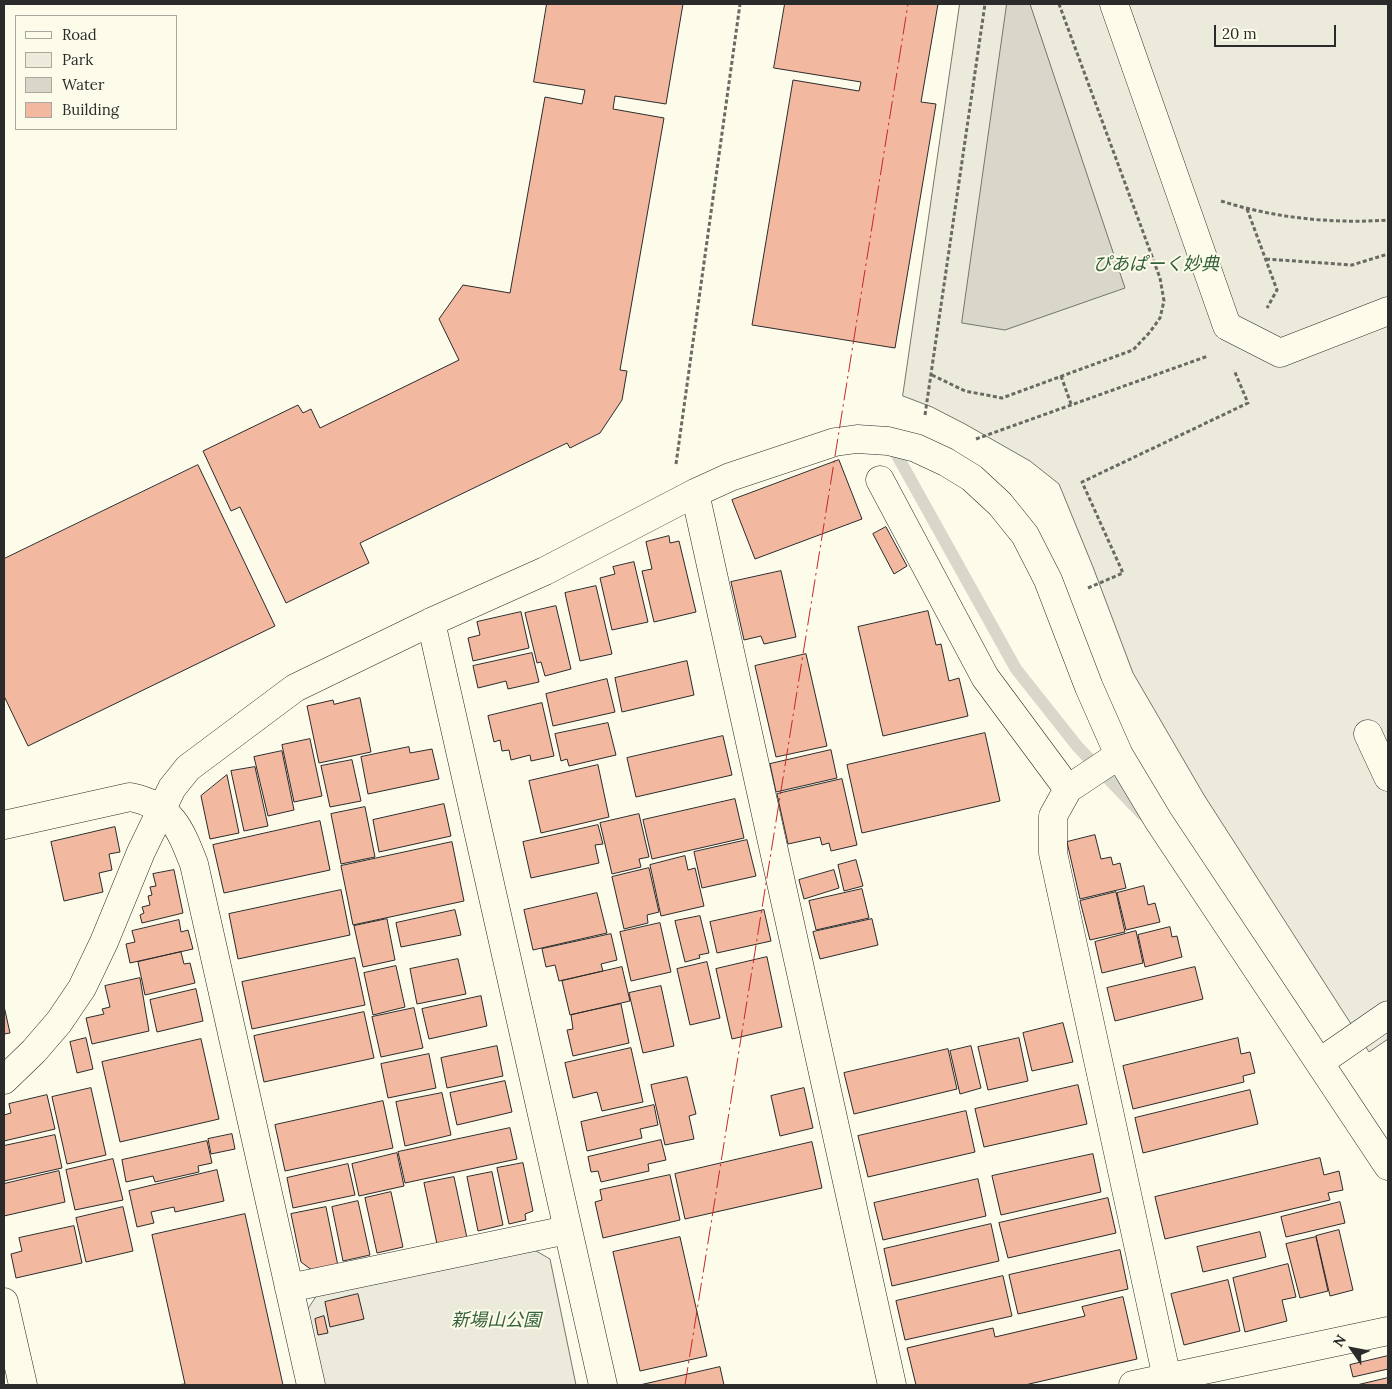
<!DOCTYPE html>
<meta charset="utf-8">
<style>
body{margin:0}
#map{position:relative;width:1392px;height:1389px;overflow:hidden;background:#fdfbea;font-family:Lora,serif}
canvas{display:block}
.frame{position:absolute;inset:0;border:5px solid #2b2b2b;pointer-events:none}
.legend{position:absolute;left:15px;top:15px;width:162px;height:115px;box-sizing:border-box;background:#fdfbea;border:1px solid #a9a89e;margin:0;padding:6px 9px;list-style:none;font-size:15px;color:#2b2b2b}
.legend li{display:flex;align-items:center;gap:10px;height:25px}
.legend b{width:25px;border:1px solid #a9a89e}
.north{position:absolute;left:1327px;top:1324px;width:50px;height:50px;-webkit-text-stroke:4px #fdfbea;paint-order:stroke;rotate:303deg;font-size:14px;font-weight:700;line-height:20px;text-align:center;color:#2b2b2b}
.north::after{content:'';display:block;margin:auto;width:18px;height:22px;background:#2b2b2b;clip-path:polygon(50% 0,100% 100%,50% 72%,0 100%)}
.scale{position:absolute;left:1214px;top:25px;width:122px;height:22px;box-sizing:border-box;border:2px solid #2b2b2b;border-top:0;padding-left:6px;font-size:15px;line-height:18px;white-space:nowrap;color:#2b2b2b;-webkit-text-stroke:4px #fdfbea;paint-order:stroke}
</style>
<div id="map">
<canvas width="1392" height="1389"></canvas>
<div class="frame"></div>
<ul class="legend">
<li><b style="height:6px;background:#fdfbea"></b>Road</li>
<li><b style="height:14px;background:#ecebdb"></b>Park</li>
<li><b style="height:14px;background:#d8d7c9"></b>Water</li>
<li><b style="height:14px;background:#f2b8a0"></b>Building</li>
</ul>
<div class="north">N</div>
<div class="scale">20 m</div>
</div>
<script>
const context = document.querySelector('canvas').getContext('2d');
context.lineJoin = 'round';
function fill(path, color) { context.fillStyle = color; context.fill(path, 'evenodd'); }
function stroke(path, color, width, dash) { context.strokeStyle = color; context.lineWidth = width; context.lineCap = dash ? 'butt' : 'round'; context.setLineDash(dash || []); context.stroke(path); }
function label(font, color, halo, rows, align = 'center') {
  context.font = font + ' Lora,"Noto Sans JP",serif'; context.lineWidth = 4; context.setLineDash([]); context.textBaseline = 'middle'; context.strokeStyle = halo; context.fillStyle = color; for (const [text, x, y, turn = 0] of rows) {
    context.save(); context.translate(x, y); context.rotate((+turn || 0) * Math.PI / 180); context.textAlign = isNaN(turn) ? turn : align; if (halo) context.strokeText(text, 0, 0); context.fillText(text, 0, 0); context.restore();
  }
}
const green = new Path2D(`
 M 960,4 L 1388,4 L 1388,1039 L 1369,1052 L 1204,795 L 1133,673 L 1093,567 L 1059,484 L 1030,461 L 965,424 L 932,407 L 903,396 Z
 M 531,1248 L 550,1259 L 576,1385 L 324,1385 L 307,1310 L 319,1292 Z`);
const water = new Path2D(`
 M 1007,4 L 1030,4 L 1125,288 L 1005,330 L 962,323 Z`);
const stream = new Path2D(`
 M 893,448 L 1016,669 L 1077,746 L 1143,815`);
const building = new Path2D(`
 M 547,4 L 683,4 L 666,104 L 615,96 L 613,109 L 664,118 L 620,370 L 627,371 L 622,400 L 600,433 L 570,448 L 567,443 L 360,543 L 369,563 L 286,603 L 240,507 L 231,511 L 203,451 L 298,405 L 303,413 L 311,409 L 320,428 L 459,360 L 439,319 L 463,285 L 510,293 L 545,97 L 582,104 L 585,90 L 534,82 Z
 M 785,4 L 938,4 L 921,102 L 936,104 L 895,348 L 752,325 L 793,80 L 859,91 L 861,82 L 774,68 Z
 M 839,460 L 862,519 L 755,559 L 732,500 Z
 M 198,465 L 275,626 L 28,746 L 4,696 L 4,559 Z
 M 886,527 L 907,566 L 894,574 L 873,534 Z
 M 669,536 L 670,543 L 679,541 L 696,612 L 654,622 L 642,571 L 652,569 L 646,542 Z
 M 634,562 L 648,622 L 612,630 L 600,578 L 615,574 L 613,567 Z
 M 781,571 L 796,637 L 764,644 L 761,636 L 744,640 L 731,582 Z
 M 596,586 L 612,654 L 580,661 L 565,593 Z
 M 556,606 L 571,669 L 545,676 L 541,662 L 537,663 L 525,613 Z
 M 928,611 L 936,645 L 941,644 L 949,681 L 959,678 L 968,716 L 883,736 L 858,627 Z
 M 521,612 L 529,648 L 473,661 L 468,638 L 480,635 L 477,622 Z
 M 532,653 L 539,682 L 508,689 L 506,681 L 478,688 L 473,666 Z
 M 806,654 L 827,746 L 776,757 L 755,666 Z
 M 687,661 L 694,695 L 622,712 L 615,678 Z
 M 607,679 L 615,712 L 553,726 L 546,694 Z
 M 360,698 L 371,752 L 319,763 L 307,706 L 333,700 L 334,704 Z
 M 542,703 L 554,756 L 531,761 L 530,755 L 511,760 L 509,750 L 502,751 L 500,740 L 494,742 L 488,716 Z
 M 608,723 L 616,755 L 569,766 L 567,759 L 561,761 L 555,734 Z
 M 985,733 L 1000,801 L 862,833 L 847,765 Z
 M 723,736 L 732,775 L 636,797 L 627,758 Z
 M 310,739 L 322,796 L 294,802 L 282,745 Z
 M 409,747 L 410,753 L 432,749 L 439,779 L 368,794 L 361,757 Z
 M 831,750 L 837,778 L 776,792 L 770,764 Z
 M 282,751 L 294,810 L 268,816 L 254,757 Z
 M 352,760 L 361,801 L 330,807 L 321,766 Z
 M 598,765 L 609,817 L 541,833 L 529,781 Z
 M 255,767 L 268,826 L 244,831 L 231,771 Z
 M 227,775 L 239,833 L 210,839 L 201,796 Z
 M 842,779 L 857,845 L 831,851 L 829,843 L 822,845 L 820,837 L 788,844 L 777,794 Z
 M 735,799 L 744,838 L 652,859 L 643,820 Z
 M 444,804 L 451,836 L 379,852 L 373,820 Z
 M 365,807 L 375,857 L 341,864 L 331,814 Z
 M 639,814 L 649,857 L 639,859 L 641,867 L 612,874 L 600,823 Z
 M 320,821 L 330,870 L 224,893 L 213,845 Z
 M 598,825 L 603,844 L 595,845 L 599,863 L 531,878 L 523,842 Z
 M 115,827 L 120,852 L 109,854 L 112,870 L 99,873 L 103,892 L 64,901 L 51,842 Z
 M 1095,835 L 1101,859 L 1111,857 L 1113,865 L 1120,863 L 1126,888 L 1080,899 L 1067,842 Z
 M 747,840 L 756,876 L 702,888 L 694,852 Z
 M 452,842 L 464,901 L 353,925 L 341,866 Z
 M 685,856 L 688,870 L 695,868 L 704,906 L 661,916 L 650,865 Z
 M 856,860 L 863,886 L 844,891 L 838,865 Z
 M 649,868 L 659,912 L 647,915 L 648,923 L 624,929 L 612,877 Z
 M 174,870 L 183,913 L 142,923 L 140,915 L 144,913 L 142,907 L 150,905 L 148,896 L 152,895 L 150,887 L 156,886 L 153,874 Z
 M 834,870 L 839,888 L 804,899 L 799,880 Z
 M 1144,886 L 1148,905 L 1155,903 L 1160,922 L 1126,930 L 1117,893 Z
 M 862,889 L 869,918 L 816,930 L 809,901 Z
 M 341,890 L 350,935 L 238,959 L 229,914 Z
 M 1116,892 L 1125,932 L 1090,940 L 1080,901 Z
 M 597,893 L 607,933 L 533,950 L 524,910 Z
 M 455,910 L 461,935 L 401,947 L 396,923 Z
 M 764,910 L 771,941 L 717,953 L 710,922 Z
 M 700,916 L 709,953 L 699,955 L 700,958 L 685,962 L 675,921 Z
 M 387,919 L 395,960 L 363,967 L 354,926 Z
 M 872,919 L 878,945 L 820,959 L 813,932 Z
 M 179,920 L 181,932 L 188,930 L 193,949 L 130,963 L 126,944 L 135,942 L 132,931 Z
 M 660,923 L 671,972 L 631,981 L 620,932 Z
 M 1170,927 L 1172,937 L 1177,936 L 1182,957 L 1145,967 L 1138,935 Z
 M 1136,931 L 1143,963 L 1102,973 L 1095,942 Z
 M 611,934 L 617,960 L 601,964 L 603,971 L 559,981 L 555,965 L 546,967 L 542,949 Z
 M 181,952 L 184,964 L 190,963 L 195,983 L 145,995 L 138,962 Z
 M 767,957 L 782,1027 L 732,1039 L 716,969 Z
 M 355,958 L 365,1005 L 252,1029 L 242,982 Z
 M 458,959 L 466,994 L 417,1004 L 410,969 Z
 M 707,962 L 720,1018 L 690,1025 L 677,969 Z
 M 396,966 L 405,1007 L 373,1015 L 364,973 Z
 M 622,967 L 630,1001 L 570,1015 L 562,981 Z
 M 1195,967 L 1203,999 L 1115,1021 L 1107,988 Z
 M 140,978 L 149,1031 L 92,1044 L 86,1018 L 104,1014 L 102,1009 L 110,1007 L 105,986 Z
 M 661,986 L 674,1046 L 643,1053 L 629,993 Z
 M 196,989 L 203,1021 L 157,1032 L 150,1000 Z
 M 481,996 L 487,1026 L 429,1039 L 422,1009 Z
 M 621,1004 L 629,1043 L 573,1056 L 567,1030 L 573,1029 L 571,1015 Z
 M 4,1006 L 10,1033 L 4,1034 Z
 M 414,1008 L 423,1048 L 381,1057 L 372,1017 Z
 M 364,1012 L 374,1058 L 264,1082 L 254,1036 Z
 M 1063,1023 L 1073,1062 L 1032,1071 L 1023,1033 Z
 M 86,1038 L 93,1069 L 77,1073 L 70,1042 Z
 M 1019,1038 L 1028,1081 L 988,1090 L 978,1047 Z
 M 1238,1038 L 1241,1054 L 1250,1052 L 1255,1073 L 1243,1076 L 1244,1082 L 1133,1109 L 1123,1066 Z
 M 201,1039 L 219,1119 L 120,1142 L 102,1062 Z
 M 497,1046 L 503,1076 L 447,1088 L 441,1058 Z
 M 971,1046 L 981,1088 L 960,1094 L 950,1051 Z
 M 631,1048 L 643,1102 L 602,1111 L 597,1092 L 573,1098 L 565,1063 Z
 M 948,1049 L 957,1089 L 854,1114 L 844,1073 Z
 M 429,1054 L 436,1088 L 388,1098 L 381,1064 Z
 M 687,1077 L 696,1114 L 689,1116 L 694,1139 L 665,1145 L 651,1085 Z
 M 505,1081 L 512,1112 L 457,1125 L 450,1093 Z
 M 1078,1085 L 1087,1124 L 984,1147 L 975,1109 Z
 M 91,1088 L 106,1155 L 67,1164 L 52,1097 Z
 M 804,1088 L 813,1128 L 780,1136 L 771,1096 Z
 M 1250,1090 L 1258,1124 L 1143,1153 L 1135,1118 Z
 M 442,1093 L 451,1135 L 405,1146 L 396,1102 Z
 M 47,1095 L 55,1129 L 4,1141 L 4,1115 L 11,1113 L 9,1104 Z
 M 383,1101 L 393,1148 L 285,1171 L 275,1125 Z
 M 654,1105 L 658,1125 L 640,1129 L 642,1138 L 587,1151 L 581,1122 Z
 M 966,1111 L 975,1152 L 868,1177 L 858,1136 Z
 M 510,1128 L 517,1159 L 405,1183 L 398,1152 Z
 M 232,1134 L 235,1149 L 211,1154 L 208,1139 Z
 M 55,1135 L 62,1168 L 4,1181 L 4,1146 Z
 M 661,1140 L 666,1160 L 648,1164 L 649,1171 L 601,1182 L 598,1171 L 591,1172 L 588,1157 Z
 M 207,1141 L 212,1163 L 198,1166 L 199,1172 L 155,1182 L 153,1176 L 126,1182 L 122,1160 Z
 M 812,1142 L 822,1188 L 685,1219 L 675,1174 Z
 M 397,1153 L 404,1186 L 359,1196 L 352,1164 Z
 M 1093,1154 L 1101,1192 L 1001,1215 L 992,1176 Z
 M 1320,1158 L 1324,1175 L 1339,1171 L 1343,1190 L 1328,1193 L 1330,1200 L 1165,1239 L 1155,1197 Z
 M 113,1159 L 123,1200 L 75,1210 L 66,1170 Z
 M 523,1163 L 533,1211 L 525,1214 L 526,1220 L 509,1224 L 497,1168 Z
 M 348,1164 L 355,1195 L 293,1208 L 287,1178 Z
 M 217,1170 L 224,1201 L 175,1212 L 174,1207 L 151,1212 L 154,1223 L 137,1227 L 129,1191 Z
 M 59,1171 L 65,1202 L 4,1216 L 4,1184 Z
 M 492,1172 L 503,1225 L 478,1231 L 467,1177 Z
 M 670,1175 L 680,1220 L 603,1238 L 595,1202 L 602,1200 L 600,1190 Z
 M 454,1177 L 467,1238 L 437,1244 L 424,1183 Z
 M 978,1179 L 986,1216 L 883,1240 L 874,1203 Z
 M 391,1192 L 403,1247 L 377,1253 L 365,1198 Z
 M 1108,1198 L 1116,1233 L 1008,1258 L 999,1223 Z
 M 358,1201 L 370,1255 L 343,1261 L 332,1207 Z
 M 1340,1202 L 1345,1223 L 1286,1237 L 1281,1217 Z
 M 123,1207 L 133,1251 L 86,1262 L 76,1218 Z
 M 326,1207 L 338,1266 L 313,1271 L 301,1262 L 291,1214 Z
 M 245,1214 L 283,1385 L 176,1385 L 185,1384 L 152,1235 Z
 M 991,1224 L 999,1261 L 892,1286 L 884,1249 Z
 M 74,1226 L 82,1263 L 16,1278 L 11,1254 L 22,1251 L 19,1238 Z
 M 1339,1230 L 1353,1290 L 1330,1296 L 1316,1236 Z
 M 1260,1232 L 1266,1257 L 1203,1272 L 1197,1247 Z
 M 680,1237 L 707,1356 L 640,1371 L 613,1252 Z
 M 1316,1237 L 1328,1291 L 1300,1298 L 1286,1244 Z
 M 1120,1250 L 1128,1289 L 1018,1314 L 1009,1275 Z
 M 1288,1264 L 1296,1297 L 1282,1300 L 1287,1321 L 1245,1332 L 1233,1278 Z
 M 1003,1276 L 1012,1316 L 905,1340 L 896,1301 Z
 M 1228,1280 L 1240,1331 L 1184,1345 L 1171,1294 Z
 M 358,1294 L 364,1319 L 330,1327 L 325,1302 Z
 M 1123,1297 L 1137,1359 L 1025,1385 L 916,1385 L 907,1348 L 993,1328 L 995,1337 L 1085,1316 L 1082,1307 Z
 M 324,1316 L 328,1333 L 318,1335 L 315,1319 Z
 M 1388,1356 L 1388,1369 L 1353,1377 L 1350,1365 Z
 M 720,1367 L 724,1385 L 640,1385 Z
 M 1388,1378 L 1388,1385 L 1357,1385 Z`);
const path = new Path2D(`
 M 1221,201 C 1275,218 1332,224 1388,220
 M 1247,209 L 1277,290 L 1267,308
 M 1266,259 L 1352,265 L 1388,254
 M 932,375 L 965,391 L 1002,398 L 1133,350 L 1150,332 L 1160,318 L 1164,301 L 1160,278 L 1059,4
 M 1061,376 L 1071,404
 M 925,415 L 985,4
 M 976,439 L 1208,356
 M 676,464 L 740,4
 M 1088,588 L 1123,573 L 1082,482 L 1248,403 L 1234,370`);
const minor = new Path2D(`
 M 1114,4 L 1227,326 L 1280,353 L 1388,311
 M 880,480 L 985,677 L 1068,789
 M 695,493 L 892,1385
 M 431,622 L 603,1385
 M 1368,734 L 1388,777
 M 1119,755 L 1068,789 L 1053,816 L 1053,853 L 1167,1378
 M 4,825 L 130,797 C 171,805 180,828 194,864 L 311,1385
 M 1320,1062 L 1388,1015
 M 4,1080 L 34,1051 L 59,1022 L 82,988 L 104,942 L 141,852 L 172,788 L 188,768 L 295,688 L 431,622 L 545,571 L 695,493 L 730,477 L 835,442 L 857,439 L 888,441 L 916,448 L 946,462 L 972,478 L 1000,504 L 1025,535 L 1048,580 L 1089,687 L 1119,755 L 1158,820 L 1388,1166
 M 289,1288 L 567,1230
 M 4,1302 L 23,1385
 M 1133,1385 L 1388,1331`);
const power = new Path2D(`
 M 685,1385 L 908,4`);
const parkNames = [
 ["ぴあぱーく妙典",1156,265],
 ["新場山公園",496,1321]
];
fill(green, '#ecebdb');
stroke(green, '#74746e', 1);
fill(water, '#d8d7c9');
stroke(water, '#74746e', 1);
stroke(stream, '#d8d7c9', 12);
fill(building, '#f2b8a0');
stroke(building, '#2b2b2b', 1);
stroke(minor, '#2b2b2b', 29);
stroke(path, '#6a6964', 3, [4, 2.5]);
stroke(minor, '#fdfbea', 28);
stroke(power, '#c62828', 1, [18, 4, 2.5, 4]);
label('italic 18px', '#34623c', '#fdfbea', parkNames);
</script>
